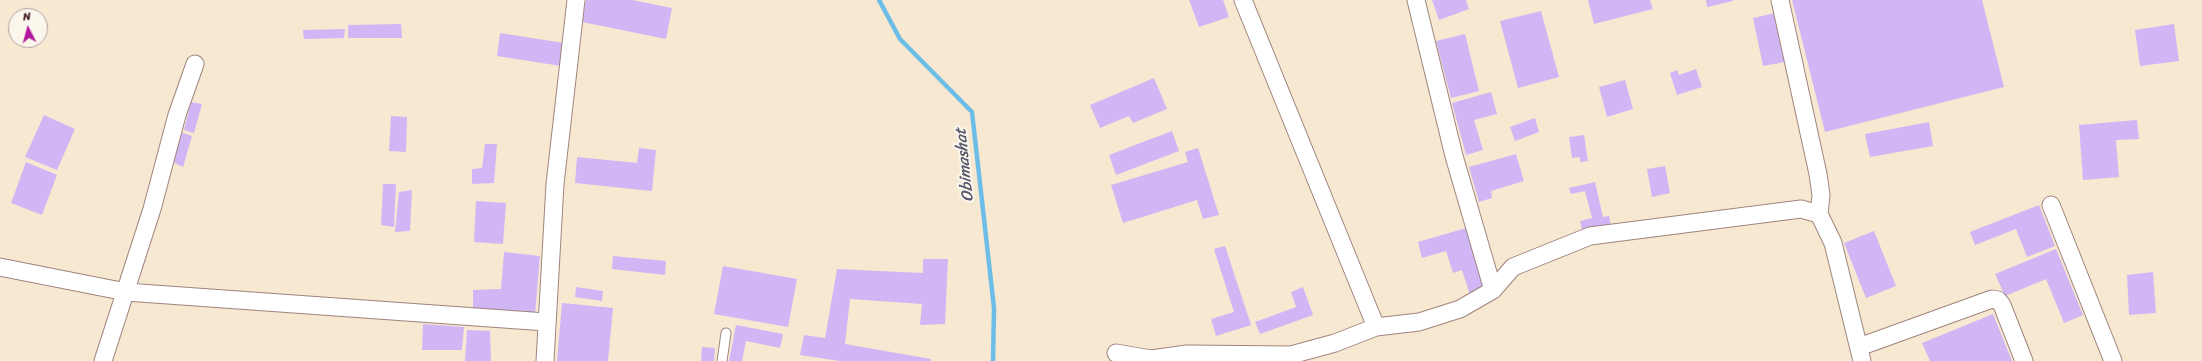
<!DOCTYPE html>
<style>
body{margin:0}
#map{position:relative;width:2202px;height:361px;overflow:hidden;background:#f6e8d1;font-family:Sriracha,sans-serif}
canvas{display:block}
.north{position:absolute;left:8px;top:8px;width:40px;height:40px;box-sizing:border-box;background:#fbf7ec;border:1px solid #b4a19f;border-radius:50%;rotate:354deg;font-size:11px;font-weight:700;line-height:16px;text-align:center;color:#4a1f2b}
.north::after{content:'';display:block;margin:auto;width:14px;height:18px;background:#b5179e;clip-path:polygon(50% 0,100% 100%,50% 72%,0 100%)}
</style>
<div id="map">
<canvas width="2202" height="361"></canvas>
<div class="north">N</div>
</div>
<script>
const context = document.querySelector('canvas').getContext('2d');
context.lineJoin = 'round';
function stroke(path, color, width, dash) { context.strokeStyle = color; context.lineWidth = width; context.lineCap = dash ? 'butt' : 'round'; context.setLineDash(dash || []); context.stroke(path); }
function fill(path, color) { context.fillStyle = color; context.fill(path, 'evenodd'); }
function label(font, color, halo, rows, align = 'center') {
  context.font = font + ' Sriracha,sans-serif'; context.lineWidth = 4; context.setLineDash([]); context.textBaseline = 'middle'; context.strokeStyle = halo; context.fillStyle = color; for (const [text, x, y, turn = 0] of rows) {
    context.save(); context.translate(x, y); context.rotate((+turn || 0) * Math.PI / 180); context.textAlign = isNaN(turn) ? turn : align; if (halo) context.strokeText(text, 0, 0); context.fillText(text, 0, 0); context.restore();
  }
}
const stream = new Path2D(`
 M 879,0 L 900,39 L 972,112 L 994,308 L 993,361`);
const building = new Path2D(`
 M 586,0 L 632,0 L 672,8 L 666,39 L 582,22 Z
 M 1189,0 L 1223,0 L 1229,17 L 1199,27 Z
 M 1432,0 L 1466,0 L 1469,9 L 1439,20 Z
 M 1588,0 L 1650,0 L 1653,9 L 1594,24 Z
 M 1706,0 L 1733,0 L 1733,1 L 1707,7 Z
 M 1792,0 L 1982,0 L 2004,87 L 1825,132 Z
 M 1541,11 L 1559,77 L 1518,88 L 1500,21 Z
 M 1775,13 L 1785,62 L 1763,66 L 1753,18 Z
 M 401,24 L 402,38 L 348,38 L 348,25 Z
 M 2174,24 L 2179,61 L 2140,66 L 2135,30 Z
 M 345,29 L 344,38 L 304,39 L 303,30 Z
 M 500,33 L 564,43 L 561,66 L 497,56 Z
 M 1465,34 L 1479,91 L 1451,98 L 1436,41 Z
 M 1696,69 L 1702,87 L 1677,95 L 1670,73 L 1677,70 L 1679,75 Z
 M 1154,78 L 1167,109 L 1133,123 L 1129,116 L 1100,128 L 1090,105 Z
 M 1625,80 L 1633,109 L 1607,117 L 1599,87 Z
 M 1491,92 L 1497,114 L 1474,120 L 1483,150 L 1466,155 L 1452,103 Z
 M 191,102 L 202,104 L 194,133 L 184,130 Z
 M 44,115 L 75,129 L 57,170 L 25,157 Z
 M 391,116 L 407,117 L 406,152 L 389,151 Z
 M 1535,118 L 1539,132 L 1515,141 L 1510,127 Z
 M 2137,120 L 2139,139 L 2116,140 L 2119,177 L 2083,180 L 2079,125 Z
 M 1929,122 L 1933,146 L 1870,157 L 1865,134 Z
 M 1172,131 L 1179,151 L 1116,175 L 1109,155 Z
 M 181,132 L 192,136 L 183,167 L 171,161 Z
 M 1584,135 L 1588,161 L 1580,162 L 1580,157 L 1572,158 L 1569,137 Z
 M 485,144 L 497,144 L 494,183 L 472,184 L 472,169 L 482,168 Z
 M 639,148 L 656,150 L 652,191 L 575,183 L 577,157 L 637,163 Z
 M 1198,148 L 1219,215 L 1203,219 L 1197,200 L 1123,223 L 1111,185 L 1188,162 L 1185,152 Z
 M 1516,154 L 1524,181 L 1491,191 L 1492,198 L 1479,202 L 1469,167 Z
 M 26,162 L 57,175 L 42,215 L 11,203 Z
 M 1665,166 L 1670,193 L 1652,197 L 1647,169 Z
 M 1595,182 L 1603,217 L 1609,216 L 1611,226 L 1583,233 L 1580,221 L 1592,218 L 1585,191 L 1571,194 L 1569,188 Z
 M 383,184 L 396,184 L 394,227 L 381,225 Z
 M 412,190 L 410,231 L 395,232 L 399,192 Z
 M 476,201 L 506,203 L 503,244 L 474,242 Z
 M 2039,205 L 2055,246 L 2027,257 L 2016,229 L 1975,245 L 1970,232 Z
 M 1466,228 L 1485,291 L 1470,295 L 1462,270 L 1453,273 L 1446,251 L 1422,258 L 1418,242 Z
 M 1874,231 L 1896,286 L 1866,298 L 1844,243 Z
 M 1225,246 L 1251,325 L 1216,336 L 1211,319 L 1234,312 L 1214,249 Z
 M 2056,249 L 2083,315 L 2064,323 L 2046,279 L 2005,296 L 1995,274 Z
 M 504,252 L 540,256 L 535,315 L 473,313 L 473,290 L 501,289 Z
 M 613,256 L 666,261 L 665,275 L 612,269 Z
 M 923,259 L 948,259 L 945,324 L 920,325 L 922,304 L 850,299 L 845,344 L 931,359 L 931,361 L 840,361 L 800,355 L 804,335 L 825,338 L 837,269 L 923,273 Z
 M 723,266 L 797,279 L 788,327 L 714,314 Z
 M 2153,272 L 2156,313 L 2129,315 L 2127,275 Z
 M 576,287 L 603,291 L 602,301 L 575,297 Z
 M 1303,287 L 1313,315 L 1260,334 L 1255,322 L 1296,307 L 1291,292 Z
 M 562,303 L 613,308 L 608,361 L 557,361 Z
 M 1993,314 L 2012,361 L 1930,361 L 1922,343 Z
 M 423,324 L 464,327 L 462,350 L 422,350 Z
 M 736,325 L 783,334 L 780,348 L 746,341 L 742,361 L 729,361 Z
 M 467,330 L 490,331 L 491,361 L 465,361 Z
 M 702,347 L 715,348 L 714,361 L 701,361 Z`);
const service = new Path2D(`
 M 722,361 L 726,333`);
const minor = new Path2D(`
 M 1243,0 L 1376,327
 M 1416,0 L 1454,156 L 1493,290
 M 1780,0 L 1818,174 L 1821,195 L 1819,214
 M 2051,205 L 2113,361
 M 0,267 L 126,292 L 546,322
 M 1859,347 L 1992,299 L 1998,300 L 2002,305 L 2024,361
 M 1116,353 L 1151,359 L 1187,354 L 1291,355 L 1335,343 L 1376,327 L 1419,322 L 1460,309 L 1493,290 L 1513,267 L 1590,236 L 1801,209 L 1819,214 L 1833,243 L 1862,361
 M 103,361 L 152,209 L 177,115 L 195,64
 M 545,361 L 555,184 L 576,0`);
const waterNames = [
 ["Obimashat",965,165,-96]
];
stroke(stream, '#6cbde8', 4.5);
fill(building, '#d1b6f6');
stroke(service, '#a0847e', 11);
stroke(minor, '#a0847e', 19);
stroke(service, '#fff', 9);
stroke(minor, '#fff', 17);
label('italic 16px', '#56566d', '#fbf7ec', waterNames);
</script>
